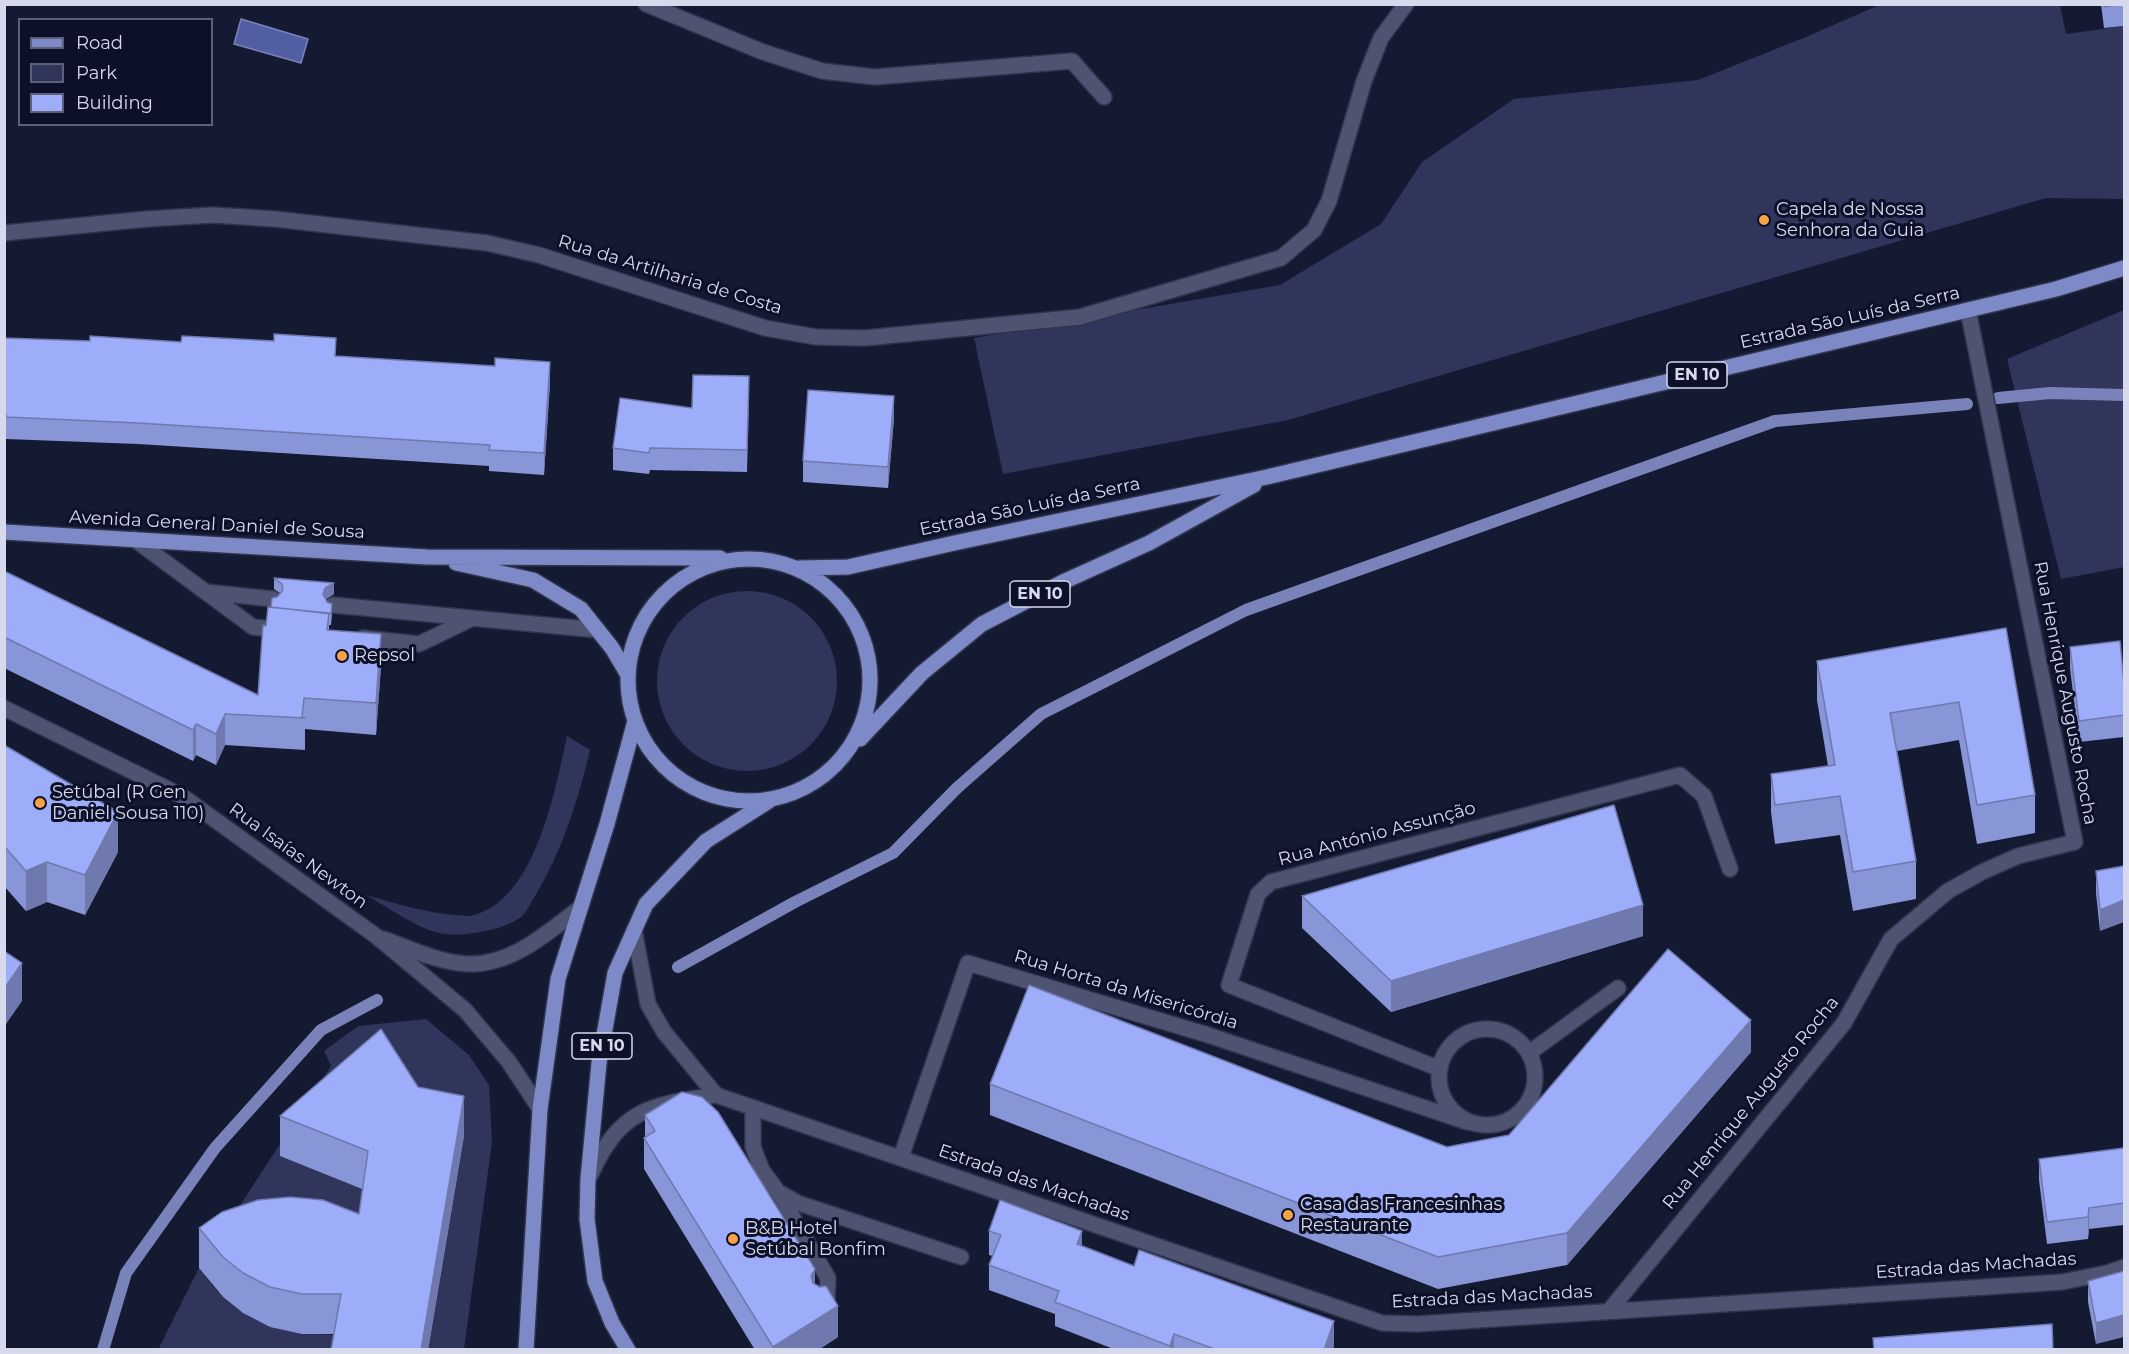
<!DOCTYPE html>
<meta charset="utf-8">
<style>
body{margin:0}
#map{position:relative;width:2129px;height:1354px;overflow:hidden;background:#151a33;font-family:Montserrat,sans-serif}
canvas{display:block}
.frame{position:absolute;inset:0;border:6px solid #d6daec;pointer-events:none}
.legend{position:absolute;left:18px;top:18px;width:195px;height:108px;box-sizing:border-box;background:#0d1029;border:2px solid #5d6177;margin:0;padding:8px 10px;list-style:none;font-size:18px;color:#d6daec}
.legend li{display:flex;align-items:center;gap:12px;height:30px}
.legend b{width:30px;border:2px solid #5d6177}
</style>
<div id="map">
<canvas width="2129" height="1354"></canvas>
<div class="frame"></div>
<ul class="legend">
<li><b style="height:8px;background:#7e8ac8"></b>Road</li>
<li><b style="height:16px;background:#2f355b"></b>Park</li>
<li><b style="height:16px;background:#9eadf9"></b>Building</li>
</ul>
</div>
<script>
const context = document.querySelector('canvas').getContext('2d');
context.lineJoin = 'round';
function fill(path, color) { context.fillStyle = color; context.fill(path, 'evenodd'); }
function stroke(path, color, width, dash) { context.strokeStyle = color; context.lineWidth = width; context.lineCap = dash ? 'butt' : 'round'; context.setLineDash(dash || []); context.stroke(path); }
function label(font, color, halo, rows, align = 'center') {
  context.font = font + ' Montserrat,sans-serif'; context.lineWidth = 6; context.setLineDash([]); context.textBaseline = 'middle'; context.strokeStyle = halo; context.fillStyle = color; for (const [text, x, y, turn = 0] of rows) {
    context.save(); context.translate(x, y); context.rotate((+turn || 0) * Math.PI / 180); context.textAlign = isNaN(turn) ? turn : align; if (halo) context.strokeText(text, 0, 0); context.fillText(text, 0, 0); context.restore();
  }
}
const green = new Path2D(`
 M 1879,5 L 2060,5 L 2066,34 L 2124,26 L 2124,199 L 2046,198 L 1288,420 L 1003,474 L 974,338 L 1280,285 L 1381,224 L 1422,162 L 1514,99 L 1698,80 L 1806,37 Z
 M 2124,310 L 2124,567 L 2061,579 L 2007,359 Z
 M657 681a90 90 0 1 1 180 0a90 90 0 1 1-180 0Z
 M 567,736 L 590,750 C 578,801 562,851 535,896 C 531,902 528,910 523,915 C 509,930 459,938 439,933 C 417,928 387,907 366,895 C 397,904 423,912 455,915 C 461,915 468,917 474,915 C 536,898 555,790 567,736 Z
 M 426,1019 L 469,1055 L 489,1085 L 492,1142 L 464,1349 L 428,1349 L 464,1136 L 281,1156 L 368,1191 L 359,1254 L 199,1268 C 207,1278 214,1289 223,1297 C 258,1330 296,1334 341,1335 L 338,1349 L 158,1350 L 199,1268 L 331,1066 L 324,1051 L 358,1026 Z`);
const water = new Path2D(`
 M 241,19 L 308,39 L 301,63 L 234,44 Z`);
const stream = new Path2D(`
 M 1998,398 L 2050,393 L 2124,395
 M 678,967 L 795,902 L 893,853 L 957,788 L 1041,714 L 1246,610 L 1775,421 L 1967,404
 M 103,1350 L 126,1273 L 215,1148 L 321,1030 L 377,1000`);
const lane = new Path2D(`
 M 134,539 L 253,627 L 282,630
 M 206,592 L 273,599
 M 333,605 L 598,630
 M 363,638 L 419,644 L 473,618
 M 753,1108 L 753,1147 L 762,1170 L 778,1192 L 798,1203 L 961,1257
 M 778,1192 L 828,1278 L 827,1300 L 822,1308`);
const street = new Path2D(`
 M 646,4 L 763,52 L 822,71 L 875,77 L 1072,61 L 1104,97
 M 4,233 L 147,219 L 213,215 L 275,219 L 487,243 L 539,255 L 765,328 L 816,337 L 865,338 L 1080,317 L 1281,258 L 1314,230 L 1329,201 L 1364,81 L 1381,38 L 1406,4
 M 4,708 L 182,796 L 376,936 L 465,1010 L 509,1062 L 540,1109
 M 634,930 L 648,1004 L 664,1032 L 716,1095
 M 384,939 C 411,949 440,963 468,964 C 512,965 547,933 580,908
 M1439 1077a48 48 0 1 1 96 0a48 48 0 1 1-96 0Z
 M 1529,1053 L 1618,988
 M 1440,1069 L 1229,985 L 1258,894 L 1271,882 L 1680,775 L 1704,796 L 1730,869
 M 901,1157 L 968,963 L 1208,1035 L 1467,1122
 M 590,1176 C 620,1109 649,1105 716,1095 L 1382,1323 L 1417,1324 L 2062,1282 L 2107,1273 L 2124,1267
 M 1609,1311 L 1844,1023 L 1891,939 L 1948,891 L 1982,872 L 2018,856 L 2075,842 L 1968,310`);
const primary = new Path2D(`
 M 4,532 L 427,557 L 720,558
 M628 680a121 121 0 1 1 242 0a121 121 0 1 1-242 0Z
 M 456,563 L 533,580 L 581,609 L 612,648 L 628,675
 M 799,568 L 848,567 L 959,542 L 1267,477 L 2056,289 L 2124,268
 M 860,739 L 922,673 L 982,624 L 1065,581 L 1149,543 L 1254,485
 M 526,1350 L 540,1109 L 558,979 L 607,824 L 635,721
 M 628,1350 L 612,1323 L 595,1281 L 587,1219 L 588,1179 L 599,1063 L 615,973 L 646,904 L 706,841 L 769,801`);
const wall = new Path2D(`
 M 2101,4 L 2124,4 L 2124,26 L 2104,28 Z
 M 4,338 L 336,356 L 550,383 L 544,475 L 489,471 L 489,466 L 138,444 L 6,439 L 6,436 L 4,436 Z
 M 749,398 L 747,472 L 650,470 L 649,474 L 613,470 L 613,448 L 692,408 Z
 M 894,418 L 888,488 L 803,482 L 803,461 Z
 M 4,571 L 258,695 L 266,626 L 271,607 L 280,593 L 274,589 L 274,578 L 334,594 L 326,599 L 332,615 L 331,625 L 329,625 L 329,630 L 381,666 L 376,735 L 305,729 L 305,750 L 225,745 L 216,765 L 196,755 L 193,761 L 4,668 Z
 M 2006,628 L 2035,795 L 2035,833 L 1977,844 L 1959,740 L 1897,751 L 1916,861 L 1916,899 L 1853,911 L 1840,835 L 1775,844 L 1771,812 L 1771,774 L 1828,766 L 1817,700 L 1817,661 Z
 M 2070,647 L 2124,685 L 2124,737 L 2079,742 L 2070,668 Z
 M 4,745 L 118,852 L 85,915 L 47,902 L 26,911 L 4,886 Z
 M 2124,866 L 2100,931 L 2096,893 L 2096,871 Z
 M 1302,896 L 1643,936 L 1391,1012 L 1302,928 Z
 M 1751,1052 L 1567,1265 L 1438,1289 L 990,1115 L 990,1084 L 1447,1147 L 1509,1135 Z
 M 418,1087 L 464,1136 L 428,1350 L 331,1350 L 334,1334 L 302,1334 L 270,1327 L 243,1313 L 223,1297 L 199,1268 L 199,1228 L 359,1214 L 362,1189 L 280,1156 L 280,1116 Z
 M 645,1115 L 815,1284 L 838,1337 L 818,1350 L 755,1350 L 644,1169 L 644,1138 L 645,1137 Z
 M 2124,1148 L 2124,1225 L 2089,1229 L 2088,1239 L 2047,1244 L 2039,1180 L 2039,1159 Z
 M 989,1231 L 1082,1246 L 1334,1346 L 1332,1350 L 1116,1350 L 1055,1326 L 1055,1314 L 989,1290 L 989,1265 L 993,1256 L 989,1255 Z
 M 2124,1271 L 2096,1344 L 2088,1302 L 2088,1281 Z`);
const shadedWall = new Path2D(`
 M 550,362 L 550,383 L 544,475 L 544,453 Z
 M 894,396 L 894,418 L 888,488 L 888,467 Z
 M 334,583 L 334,594 L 325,599 L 323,594 L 325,588 Z
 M 381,634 L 381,666 L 376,735 L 376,703 Z
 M 225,714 L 225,745 L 216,765 L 216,734 Z
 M 196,724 L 196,755 L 193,761 L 193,730 Z
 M 118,812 L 118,852 L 85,915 L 85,875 Z
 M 47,862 L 47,902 L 26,911 L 26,871 Z
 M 2124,900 L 2124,922 L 2100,931 L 2100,910 Z
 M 1643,905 L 1643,936 L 1391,1012 L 1391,981 Z
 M 22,963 L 22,1001 L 4,1027 L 4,989 Z
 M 1751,1020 L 1751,1052 L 1567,1265 L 1567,1233 Z
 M 464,1096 L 464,1136 L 428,1350 L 421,1350 Z
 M 2089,1208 L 2089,1229 L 2088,1239 L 2088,1217 Z
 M 1082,1231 L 1082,1255 L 1077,1244 Z
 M 815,1269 L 815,1300 L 811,1276 Z
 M 838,1306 L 838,1337 L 818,1350 L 773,1350 L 773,1347 Z
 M 2124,1315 L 2124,1337 L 2096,1344 L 2096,1323 Z
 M 1334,1321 L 1334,1346 L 1332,1350 L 1324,1350 Z
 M 1174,1334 L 1174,1350 L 1170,1350 L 1170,1346 Z`);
const building = new Path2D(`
 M 2104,4 L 2121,4 L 2104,7 Z
 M 274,334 L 336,338 L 335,356 L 495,366 L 495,358 L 550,362 L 544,453 L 489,450 L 490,445 L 138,423 L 6,417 L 6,414 L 4,414 L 4,338 L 90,341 L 90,336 L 181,342 L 182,336 L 274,341 Z
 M 693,375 L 749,376 L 747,450 L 650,448 L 649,453 L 613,448 L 620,398 L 692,408 Z
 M 808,390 L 894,396 L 888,467 L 803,461 Z
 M 4,571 L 258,695 L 263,625 L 266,626 L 268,607 L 329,613 L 327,630 L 381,634 L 376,703 L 304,698 L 302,717 L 305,718 L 225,714 L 216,734 L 196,724 L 193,730 L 4,637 Z
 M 274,578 L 334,583 L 325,588 L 323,594 L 327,602 L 332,604 L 331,614 L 271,607 L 272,598 L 277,597 L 283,590 L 282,584 Z
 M 2006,628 L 2035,795 L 1977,805 L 1959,702 L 1890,713 L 1916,861 L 1853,872 L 1840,796 L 1775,805 L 1771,774 L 1835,765 L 1817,661 Z
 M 2120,641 L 2124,685 L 2124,715 L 2079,721 L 2070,647 Z
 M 4,745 L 118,812 L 85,875 L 47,862 L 26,871 L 4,846 Z
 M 1614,805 L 1643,905 L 1391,981 L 1302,896 Z
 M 2124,866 L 2124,900 L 2100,910 L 2096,871 Z
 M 1668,949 L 1751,1020 L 1567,1233 L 1438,1257 L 990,1084 L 1029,985 L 1447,1147 L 1509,1135 Z
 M 4,951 L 22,963 L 4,989 Z
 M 381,1029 L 418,1087 L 464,1096 L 421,1350 L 331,1350 L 341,1294 L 302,1294 L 270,1287 L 243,1273 L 223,1257 L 199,1228 L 222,1212 L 258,1200 L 290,1197 L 323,1200 L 359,1214 L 368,1151 L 280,1116 Z
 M 682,1092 L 702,1097 L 718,1112 L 815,1269 L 811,1276 L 813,1283 L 820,1287 L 826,1286 L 838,1306 L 773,1347 L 644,1138 L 655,1131 L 645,1115 Z
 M 2124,1148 L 2124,1203 L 2089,1208 L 2088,1217 L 2047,1222 L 2039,1159 Z
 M 1000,1200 L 1082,1231 L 1077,1244 L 1134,1266 L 1139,1250 L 1334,1321 L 1324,1350 L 1217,1350 L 1174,1334 L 1170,1346 L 1055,1302 L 1059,1291 L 989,1265 L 1001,1235 L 989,1231 Z
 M 2124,1271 L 2124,1315 L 2096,1323 L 2088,1281 Z
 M 2052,1324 L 2053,1350 L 1874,1350 L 1873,1338 Z`);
const markers = [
 [1764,220,6,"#f6a247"],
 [342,656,6,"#f6a247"],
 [40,803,6,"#f6a247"],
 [1288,1215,6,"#f6a247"],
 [733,1239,6,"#f6a247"]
];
const shields = [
 [1697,375,60],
 [1040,594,60],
 [602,1046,60]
];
const shieldNames = [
 ["EN 10",1697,375],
 ["EN 10",1040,594],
 ["EN 10",602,1046]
];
const poiNames = [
 ["Capela de Nossa",1776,210],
 ["Senhora da Guia",1776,231],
 ["Repsol",354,656],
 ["Setúbal (R Gen",52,793],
 ["Daniel Sousa 110)",52,814],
 ["Casa das Francesinhas",1300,1205],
 ["Restaurante",1300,1226],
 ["B&B Hotel",745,1229],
 ["Setúbal Bonfim",745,1250]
];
const streetNames = [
 ["Rua da Artilharia de Costa",670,275,17],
 ["Estrada São Luís da Serra",1850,318,-13],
 ["Estrada São Luís da Serra",1030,507,-12],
 ["Avenida General Daniel de Sousa",217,525,3],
 ["Rua Henrique Augusto Rocha",2065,693,79],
 ["Rua António Assunção",1377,834,-15],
 ["Rua Isaías Newton",298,856,36],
 ["Rua Horta da Misericórdia",1126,990,17],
 ["Rua Henrique Augusto Rocha",1751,1103,-51],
 ["Estrada das Machadas",1034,1183,19],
 ["Estrada das Machadas",1976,1266,-4],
 ["Estrada das Machadas",1492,1297,-3]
];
fill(green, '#2f355b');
fill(water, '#525ea3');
stroke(water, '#7a83b9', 1.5);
stroke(stream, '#7a83b9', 12);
stroke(lane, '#30354d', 18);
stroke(street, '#30354d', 18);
stroke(primary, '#30354d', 18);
stroke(lane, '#4d5371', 15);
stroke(street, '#4d5371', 15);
stroke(primary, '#7e8ac8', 15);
fill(wall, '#8895d6');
fill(shadedWall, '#6f79ae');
fill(building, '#9eadf9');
stroke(building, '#6f79ae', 1.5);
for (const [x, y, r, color] of markers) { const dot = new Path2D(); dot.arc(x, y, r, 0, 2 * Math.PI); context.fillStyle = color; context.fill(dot); stroke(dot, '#0d1029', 2); }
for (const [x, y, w] of shields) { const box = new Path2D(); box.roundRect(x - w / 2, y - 13, w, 26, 4.5); context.fillStyle = '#0d1029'; context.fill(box); stroke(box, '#d6daec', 1.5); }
label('bold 16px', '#d6daec', null, shieldNames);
label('18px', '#d6daec', '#0d1029', poiNames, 'left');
label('18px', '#d6daec', '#0d1029', streetNames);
</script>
